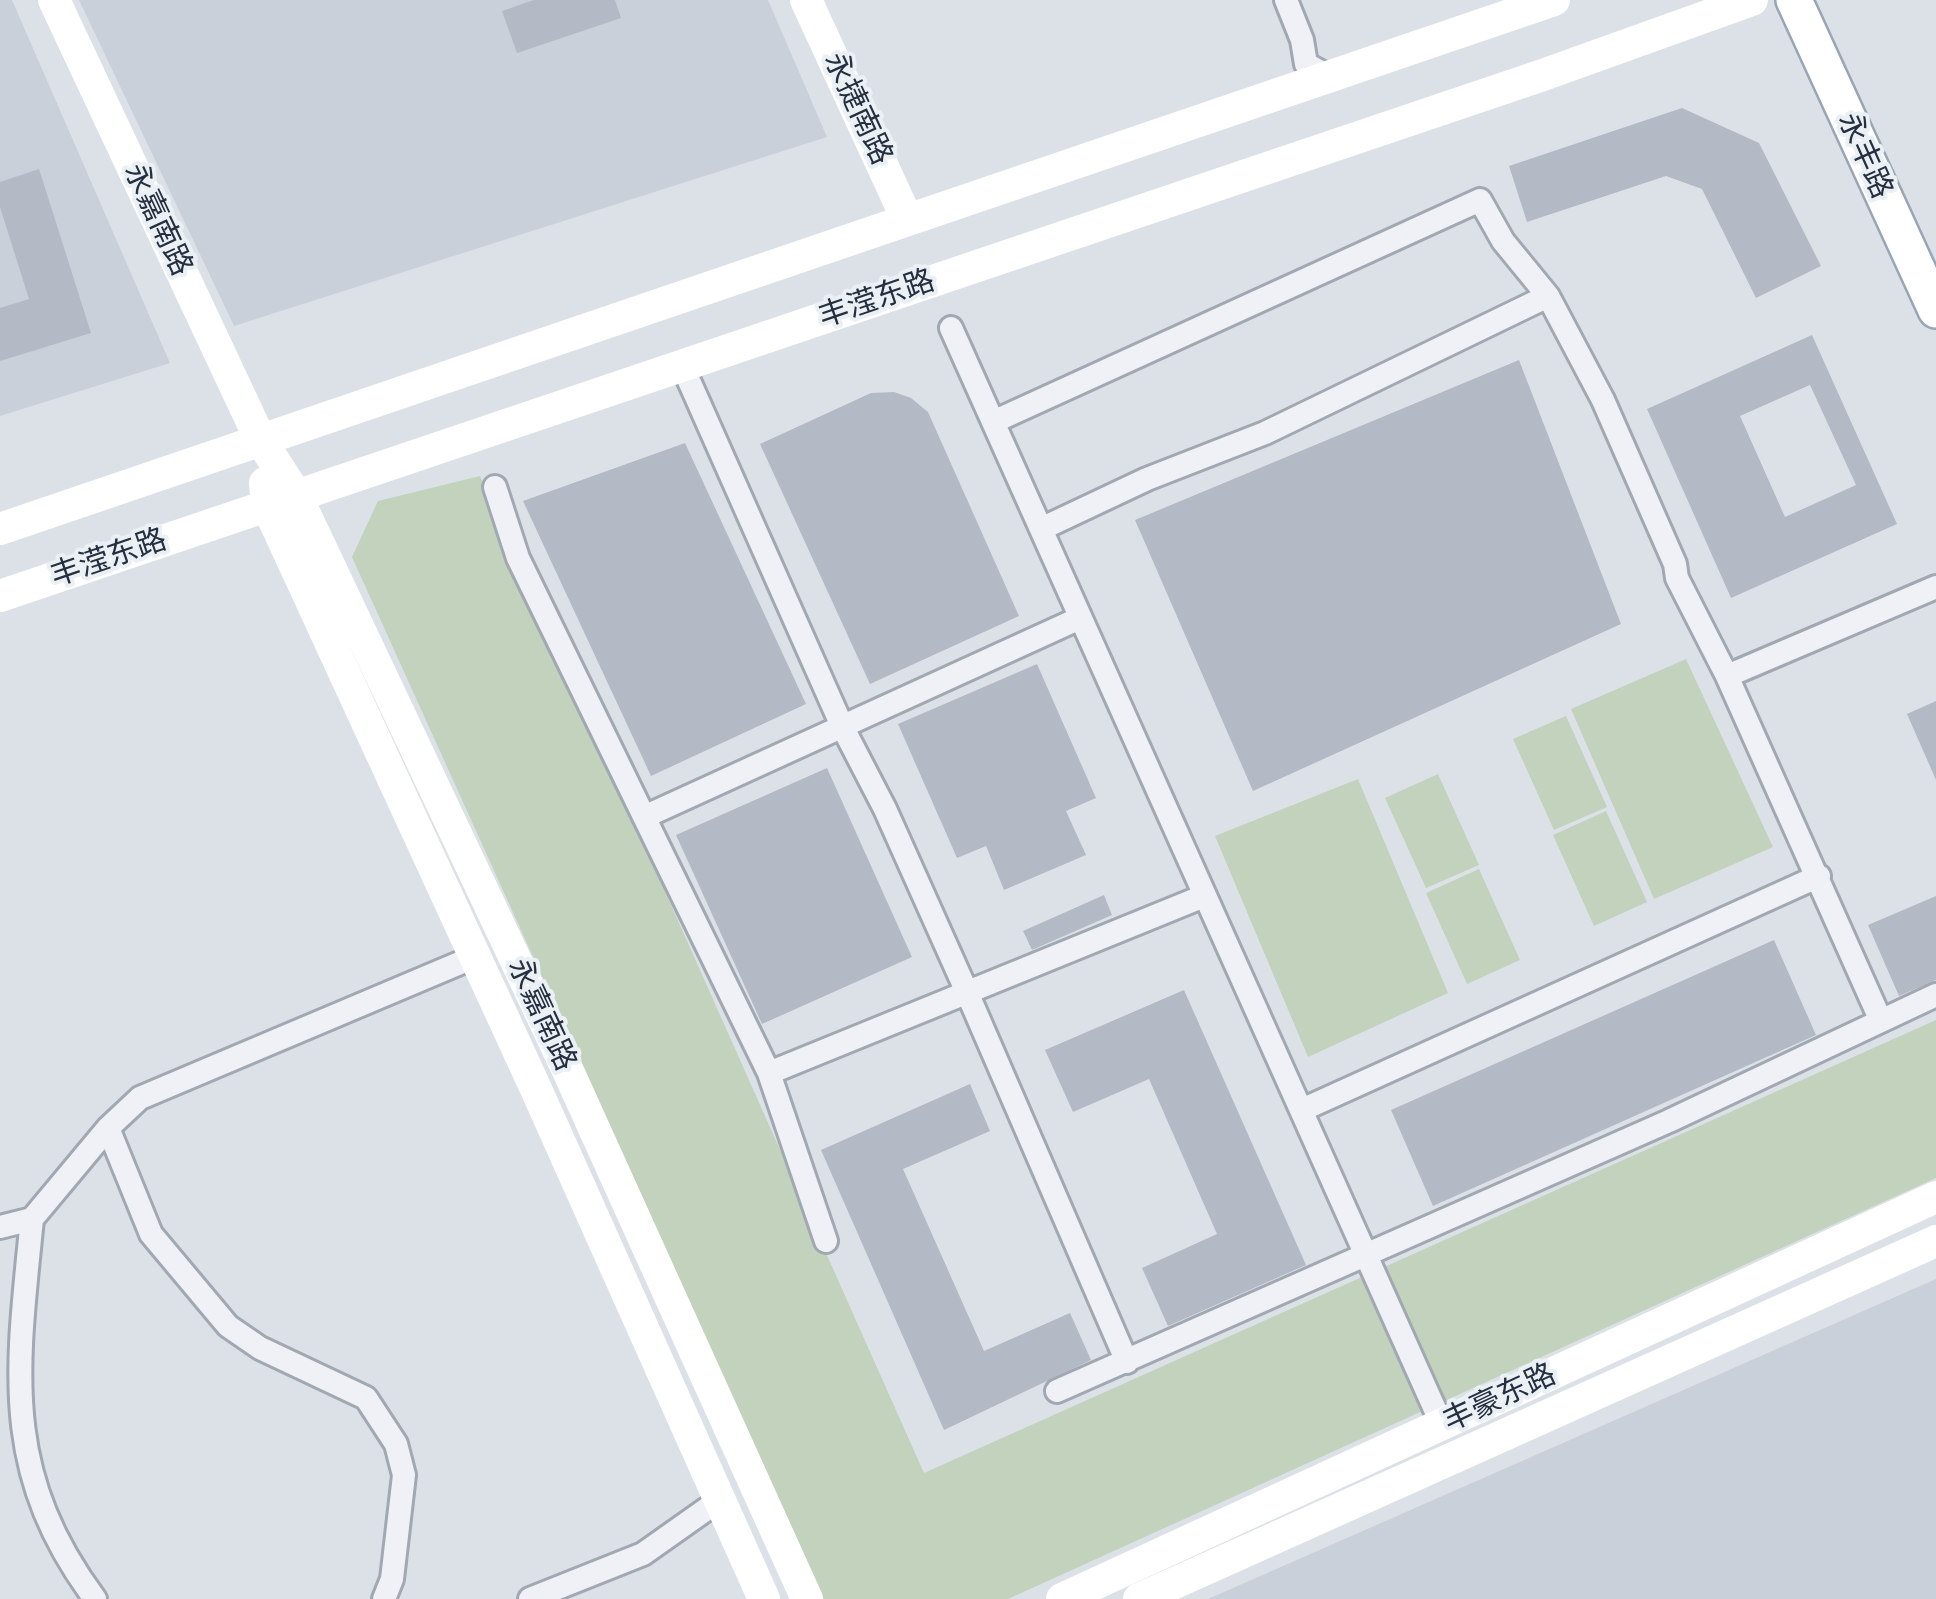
<!DOCTYPE html>
<meta charset="utf-8">
<style>
body{margin:0}
canvas{display:block;background:#dce1e8}
</style>
<canvas width="1936" height="1599"></canvas>
<script>
const context = document.querySelector('canvas').getContext('2d');
context.lineJoin = 'round';
function fill(path, color) { context.fillStyle = color; context.fill(path, 'evenodd'); }
function stroke(path, color, width, dash) { context.strokeStyle = color; context.lineWidth = width; context.lineCap = dash ? 'butt' : 'round'; context.setLineDash(dash || []); context.stroke(path); }
function label(font, color, halo, rows, align = 'center') {
  context.font = font + ' "DM Sans","Noto Sans SC",sans-serif'; context.lineWidth = 8; context.setLineDash([]); context.textBaseline = 'middle'; context.strokeStyle = halo; context.fillStyle = color; for (const [text, x, y, turn = 0] of rows) {
    context.save(); context.translate(x, y); context.rotate((+turn || 0) * Math.PI / 180); context.textAlign = isNaN(turn) ? turn : align; if (halo) context.strokeText(text, 0, 0); context.fillText(text, 0, 0); context.restore();
  }
}
const built = new Path2D(`
 M 0,0 L 12,0 L 170,363 L 0,416 Z
 M 79,0 L 768,0 L 827,137 L 234,326 Z
 M 1936,1279 L 1936,1599 L 1208,1599 Z`);
const green = new Path2D(`
 M 480,476 L 924,1473 L 1936,1020 L 1936,1178 L 1008,1599 L 824,1599 L 352,557 L 378,501 Z
 M 1686,659 L 1773,847 L 1654,899 L 1571,709 Z
 M 1566,716 L 1607,807 L 1554,830 L 1513,739 Z
 M 1438,774 L 1479,865 L 1426,888 L 1385,798 Z
 M 1358,779 L 1448,993 L 1308,1057 L 1215,836 Z
 M 1606,811 L 1647,902 L 1594,926 L 1553,835 Z
 M 1479,869 L 1520,960 L 1467,984 L 1426,893 Z`);
const building = new Path2D(`
 M 534,0 L 615,0 L 621,18 L 517,53 L 502,11 Z
 M 1682,108 L 1759,143 L 1821,266 L 1756,298 L 1702,189 L 1666,176 L 1527,222 L 1509,166 Z
 M 39,169 L 91,333 L 0,361 L 0,308 L 29,299 L 0,207 L 0,182 Z
 M 1812,335 L 1897,524 L 1731,598 L 1647,409 ZM 1810,385 L 1856,485 L 1785,517 L 1740,416 Z
 M 1519,360 L 1621,624 L 1253,791 L 1135,520 Z
 M 894,392 L 911,398 L 928,412 L 1019,616 L 870,684 L 760,444 L 871,393 Z
 M 685,443 L 806,704 L 651,776 L 523,501 Z
 M 1037,664 L 1096,798 L 1066,811 L 1086,855 L 1004,890 L 986,846 L 957,858 L 898,724 Z
 M 1936,701 L 1936,780 L 1907,714 Z
 M 827,768 L 912,957 L 762,1024 L 676,835 Z
 M 1104,895 L 1112,915 L 1032,950 L 1023,931 Z
 M 1936,896 L 1936,980 L 1899,996 L 1868,925 Z
 M 1774,940 L 1816,1035 L 1433,1206 L 1391,1110 Z
 M 1184,990 L 1306,1265 L 1168,1326 L 1142,1268 L 1217,1234 L 1149,1079 L 1073,1112 L 1045,1050 Z
 M 970,1084 L 990,1131 L 903,1169 L 984,1351 L 1070,1313 L 1091,1360 L 944,1430 L 821,1150 Z`);
const street = new Path2D(`
 M 1286,0 L 1302,40 L 1306,64 L 1326,75
 M 951,328 L 1442,1425
 M 682,365 L 842,726 L 885,809 L 966,990 L 1127,1362
 M 993,422 L 1480,200 L 1503,241 L 1548,296 L 1603,400 L 1675,564 L 1677,578 L 1727,676 L 1881,1021
 M 495,487 L 518,558 L 769,1073 L 826,1241
 M 1041,529 L 1147,479 L 1265,433 L 1548,296
 M 1727,676 L 1936,587
 M 644,817 L 1080,618
 M 769,1073 L 1204,896
 M 1304,1109 L 1819,876
 M 108,1128 L 151,1234 L 228,1326 L 260,1348 L 366,1398 L 396,1444 L 404,1475 L 392,1579 L 384,1599
 M 32,1219 C 17,1370 0,1471 95,1599
 M 0,1227 L 32,1219 L 108,1128 L 140,1098 L 474,957
 M 1057,1391 L 1669,1121 L 1936,995
 M 530,1599 L 643,1554 L 718,1501`);
const secondary = new Path2D(`
 M 54,0 L 260,439 L 296,495 L 569,1073 L 807,1599
 M 806,0 L 907,219
 M 265,483 L 267,505 L 536,1089 L 764,1599
 M 0,529 L 1554,0
 M 0,596 L 1540,76 L 1752,0
 M 1062,1599 L 1936,1197
 M 1139,1599 L 1936,1241`);
const primary = new Path2D(`
 M 1794,0 L 1936,310`);
const streetNames = [
 ["永捷南路",857,109,65],
 ["永丰路",1864,156,66],
 ["永嘉南路",157,220,65],
 ["丰滢东路",877,300,-19],
 ["丰滢东路",109,559,-19],
 ["永嘉南路",541,1015,65],
 ["丰豪东路",1500,1399,-25]
];
fill(built, '#cad0da');
fill(green, '#c2d2bc');
fill(building, '#b3bac5');
stroke(street, '#a1a8b2', 28);
stroke(primary, '#9aa5b4', 40);
stroke(street, '#eff1f6', 22);
stroke(secondary, '#fff', 32);
stroke(primary, '#fff', 35);
label('30px', '#252f3f', '#ebf0f5', streetNames);
</script>
